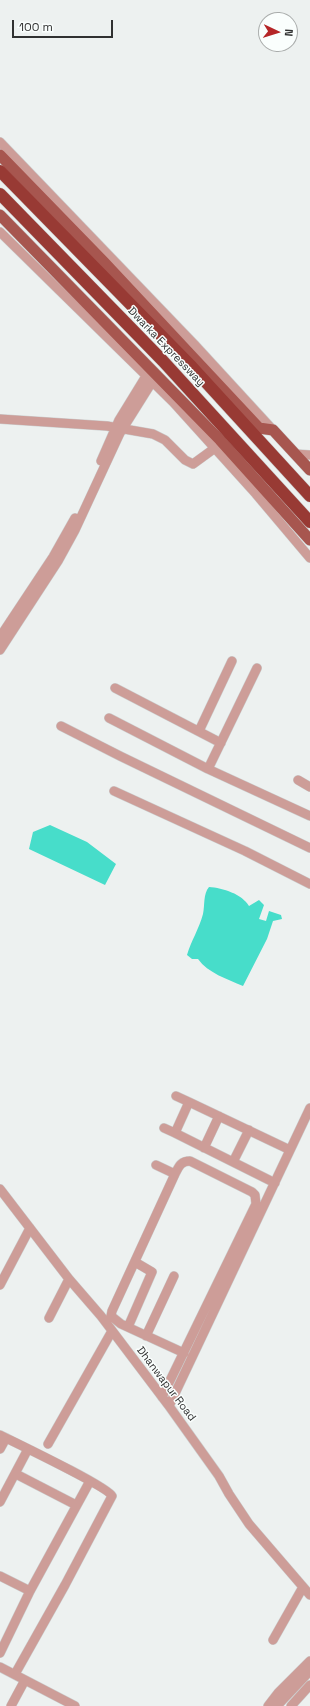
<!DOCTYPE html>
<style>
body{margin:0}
#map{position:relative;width:310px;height:1706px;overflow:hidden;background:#edf1f0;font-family:"Space Grotesk",sans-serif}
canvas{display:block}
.north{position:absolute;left:258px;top:12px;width:40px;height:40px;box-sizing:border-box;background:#fafefd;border:1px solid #a9acab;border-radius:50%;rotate:94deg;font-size:11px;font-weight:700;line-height:16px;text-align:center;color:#303131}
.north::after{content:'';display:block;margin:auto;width:14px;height:18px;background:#b52527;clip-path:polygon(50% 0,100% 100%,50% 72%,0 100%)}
.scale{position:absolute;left:12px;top:20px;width:101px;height:18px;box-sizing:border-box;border:2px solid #303131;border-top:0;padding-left:5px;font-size:12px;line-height:14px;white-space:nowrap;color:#303131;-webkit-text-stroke:3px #fafefd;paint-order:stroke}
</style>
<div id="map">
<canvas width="310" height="1706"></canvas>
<div class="north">N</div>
<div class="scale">100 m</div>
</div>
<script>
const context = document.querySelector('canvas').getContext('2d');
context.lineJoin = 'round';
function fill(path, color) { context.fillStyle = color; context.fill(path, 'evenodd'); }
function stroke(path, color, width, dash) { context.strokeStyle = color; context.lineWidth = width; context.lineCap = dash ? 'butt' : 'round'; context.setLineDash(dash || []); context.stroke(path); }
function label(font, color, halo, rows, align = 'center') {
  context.font = font + ' "Space Grotesk",sans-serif'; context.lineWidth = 3; context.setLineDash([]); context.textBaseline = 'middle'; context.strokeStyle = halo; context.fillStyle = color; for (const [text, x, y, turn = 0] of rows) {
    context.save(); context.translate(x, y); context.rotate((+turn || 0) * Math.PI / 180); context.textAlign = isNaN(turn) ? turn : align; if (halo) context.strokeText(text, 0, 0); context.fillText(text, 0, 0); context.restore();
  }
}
const water = new Path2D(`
 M 50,825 L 87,842 L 116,864 L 105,885 L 29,849 L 33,832 Z
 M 209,887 C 223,888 242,894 249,906 L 259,900 L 264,905 L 259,919 L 266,921 L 269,911 L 281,915 L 282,919 L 273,921 L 267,939 L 243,986 C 227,979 208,973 198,959 L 192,959 L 187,955 C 191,941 199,929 203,914 C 205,905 203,894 209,887 Z`);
const minor = new Path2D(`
 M 0,142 L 194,344 L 273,430
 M 0,232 L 173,402 L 256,494 L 310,558
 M 0,419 L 107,426 L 153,434 L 165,440 L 185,460 L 193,464 L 215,448
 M 295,454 L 310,455
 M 101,461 L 119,420 L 146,376
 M 0,637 L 53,557 L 75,518
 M 0,650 L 58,561 L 75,530 L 120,433 L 152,382
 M 115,688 L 221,743
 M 109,718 L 208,769 L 310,816
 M 61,726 L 120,756 L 310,848
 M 199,731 L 232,661
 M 208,769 L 257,668
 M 298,780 L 310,787
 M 114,791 L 245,851 L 310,884
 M 176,1096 L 189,1102
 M 164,1128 L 175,1133
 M 204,1148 L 219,1116
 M 233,1162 L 249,1130
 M 156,1165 L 175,1174 L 112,1311 L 111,1316 L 121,1324 L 184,1353
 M 275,1183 L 175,1133 L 189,1102 L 290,1150
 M 0,1189 L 69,1279 L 101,1316 L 169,1406 L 219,1476 L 229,1494 L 249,1524 L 310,1595
 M 0,1285 L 30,1228
 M 49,1318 L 69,1279
 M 128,1327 L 152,1272 L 135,1262
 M 146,1336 L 174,1276
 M 162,1397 L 256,1204 L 255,1195 L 252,1192 L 190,1161 C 181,1161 179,1166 175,1174
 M 169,1406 L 310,1108
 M 0,1435 C 16,1443 108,1487 112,1496 L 65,1585 L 15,1674
 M 48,1444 L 112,1331
 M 0,1449 L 6,1438
 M 16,1474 L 76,1505
 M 0,1502 L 28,1449
 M 0,1576 L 30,1591
 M 273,1640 L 303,1587
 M 0,1653 L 30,1591 L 90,1481
 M 0,1667 L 75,1706
 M 11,1706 L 25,1680
 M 268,1706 L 278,1693 L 310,1661
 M 277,1706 L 310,1671
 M 291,1706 L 310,1685`);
const major = new Path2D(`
 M 0,155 L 104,262 L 259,428 L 273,430 L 310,470
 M 0,215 L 220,440 L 310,540`);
const highway = new Path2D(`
 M 0,171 L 192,367 L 310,496
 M 0,194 L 163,361 L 310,522`);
const streetNames = [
 ["Dwarka Expressway",166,347,46],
 ["Dhanwapur Road",166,1384,53]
];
fill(water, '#47ddca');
stroke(minor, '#cbcece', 10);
stroke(major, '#cbcece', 12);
stroke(highway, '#cbcece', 13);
stroke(minor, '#cd9d98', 9);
stroke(major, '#a7564f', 11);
stroke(highway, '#983a34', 12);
label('11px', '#303131', '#fafefd', streetNames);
</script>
